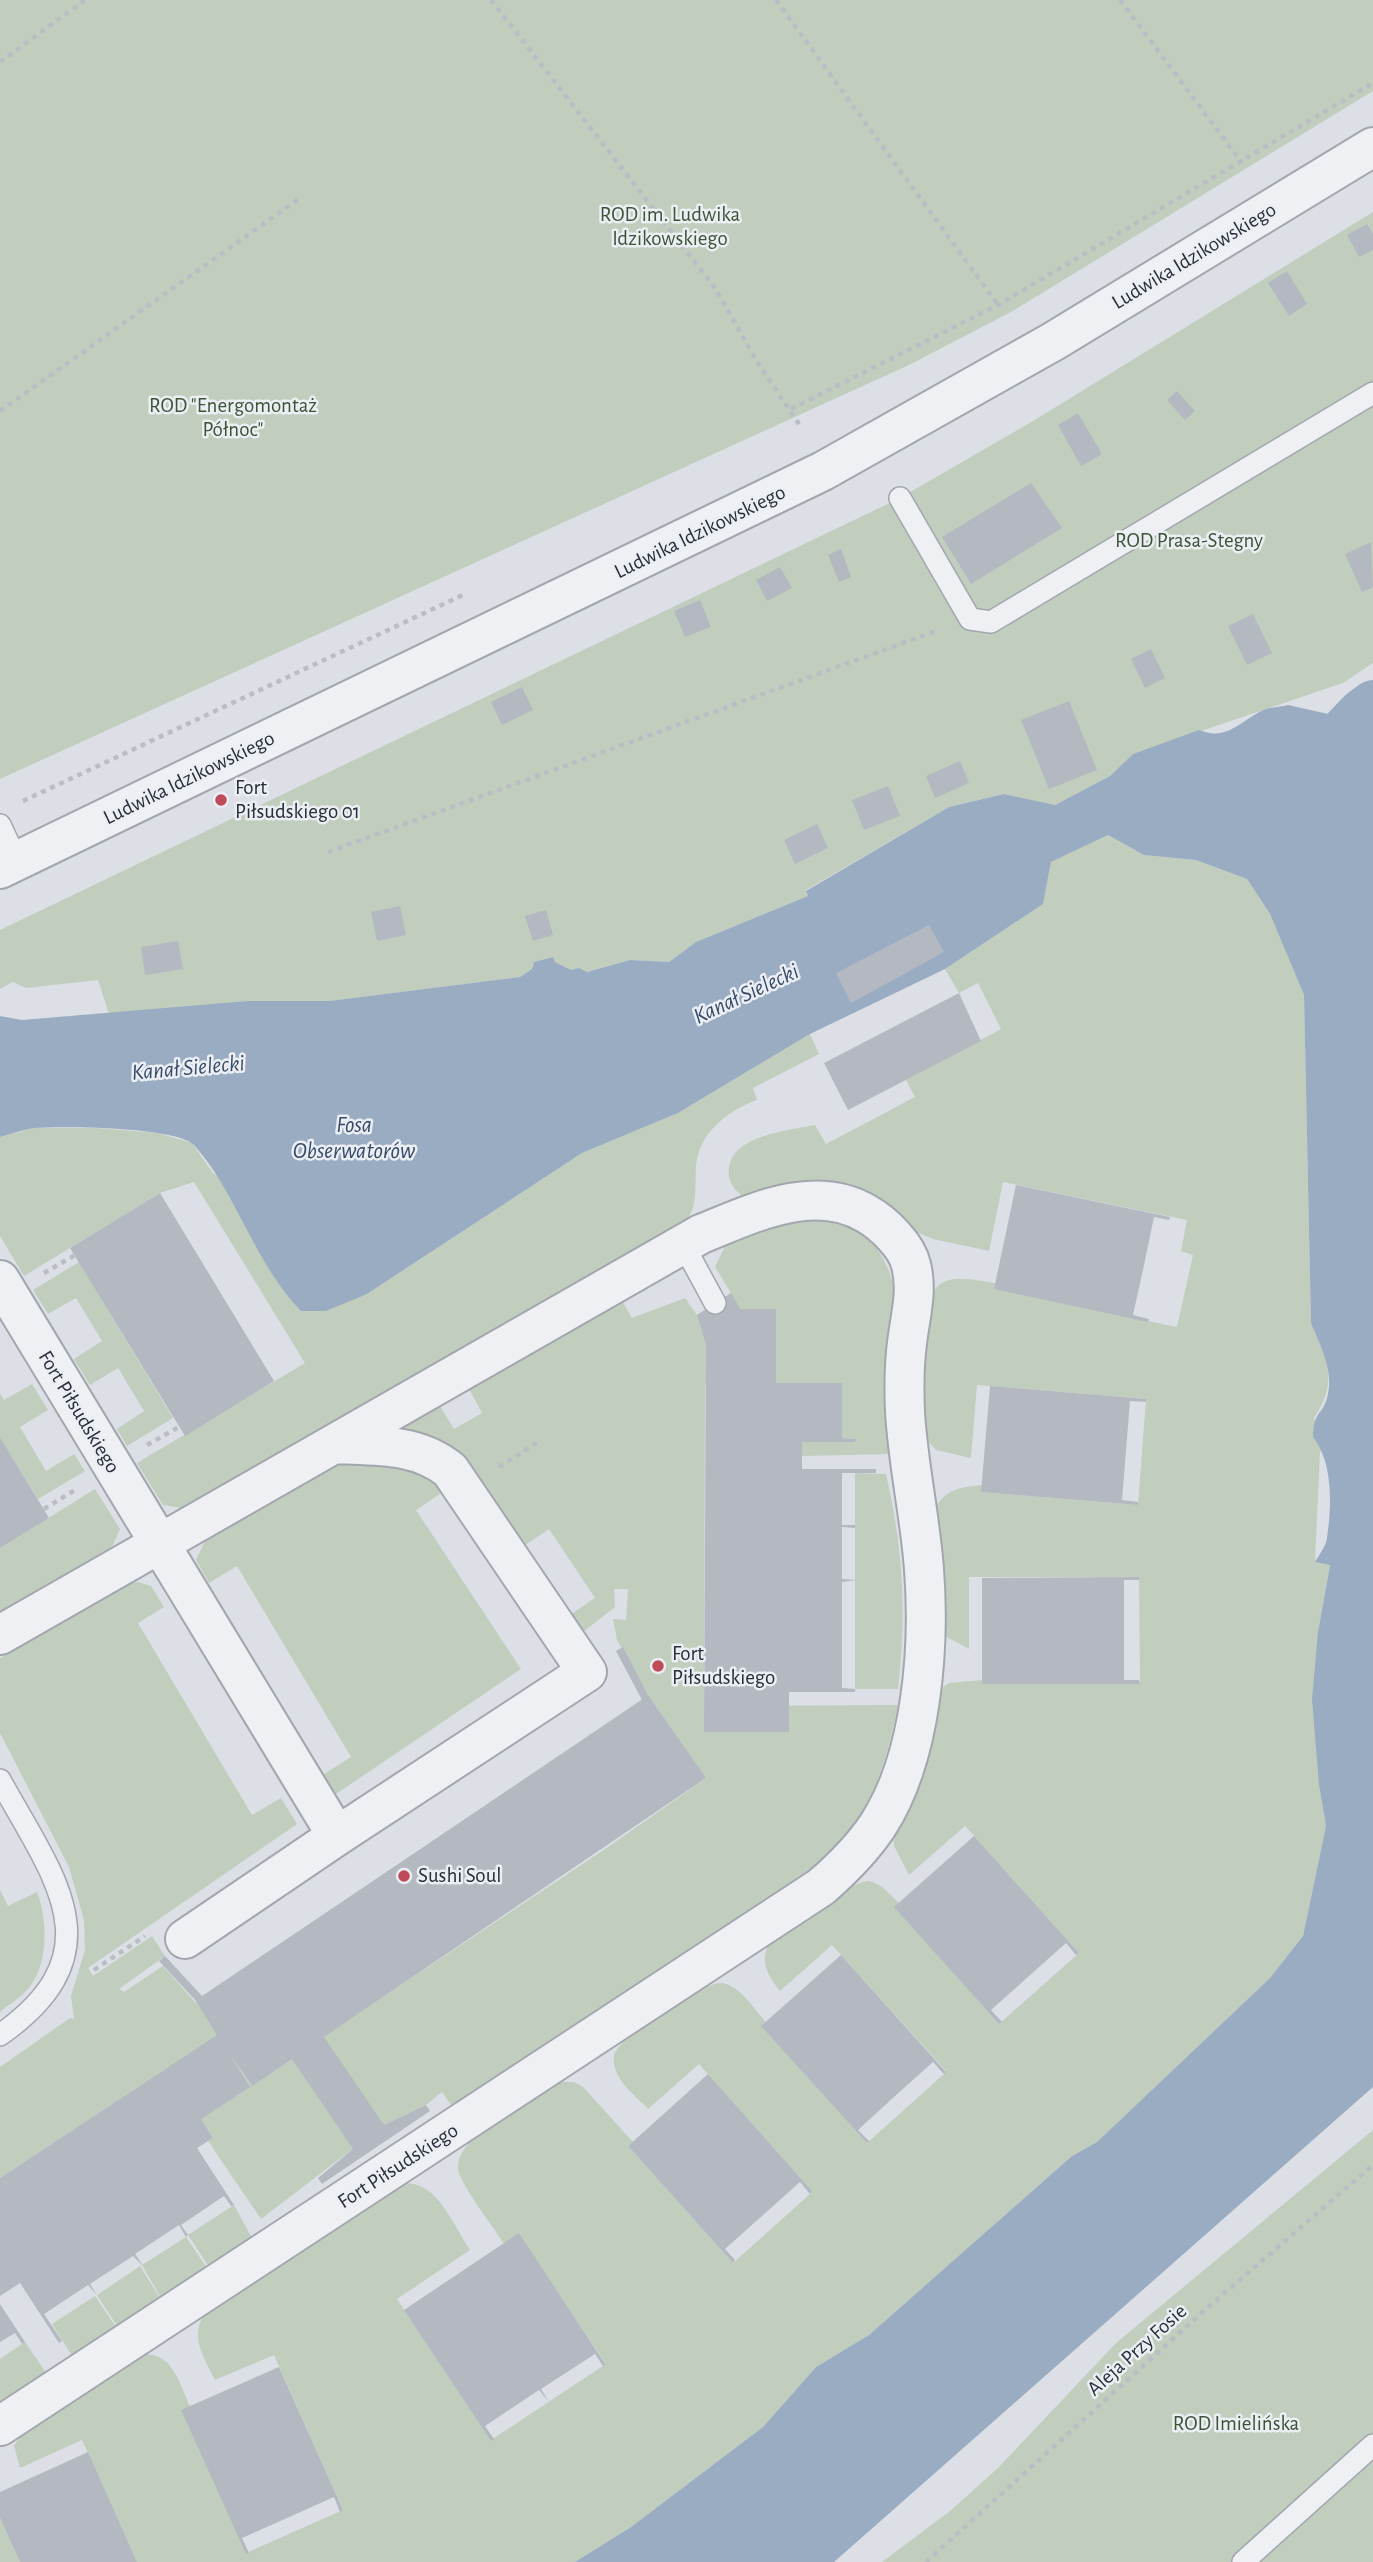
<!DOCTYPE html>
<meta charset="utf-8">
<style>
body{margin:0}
canvas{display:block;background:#dcdfe5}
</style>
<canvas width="1373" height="2562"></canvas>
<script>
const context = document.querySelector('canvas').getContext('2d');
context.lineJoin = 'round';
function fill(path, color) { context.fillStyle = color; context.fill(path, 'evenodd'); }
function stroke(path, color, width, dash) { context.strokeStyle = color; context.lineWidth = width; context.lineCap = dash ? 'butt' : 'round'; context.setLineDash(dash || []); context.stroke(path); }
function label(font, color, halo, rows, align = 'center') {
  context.font = font + ' "Alegreya Sans",sans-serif'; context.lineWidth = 5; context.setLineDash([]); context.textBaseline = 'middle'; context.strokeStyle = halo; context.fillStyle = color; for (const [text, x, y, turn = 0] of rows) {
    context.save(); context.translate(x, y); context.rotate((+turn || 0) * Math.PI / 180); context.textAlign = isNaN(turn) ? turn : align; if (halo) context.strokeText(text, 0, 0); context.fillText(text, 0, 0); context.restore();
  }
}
const green = new Path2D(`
 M 0,0 L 1373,0 L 1373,91 L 1011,312 L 909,365 L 0,779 Z
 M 1373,212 L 1373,663 L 1343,683 L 1133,754 L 1110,776 L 1055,805 L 1004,794 L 949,807 L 806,890 L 808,896 L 696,942 L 669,962 L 630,960 L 586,972 L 579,968 L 571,970 L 555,962 L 553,957 L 534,962 L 532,969 L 520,977 L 329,1001 L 248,1001 L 109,1014 L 98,980 L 26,988 L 13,982 L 0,989 L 0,930 L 900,498 L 1033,421 Z
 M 1108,835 L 1144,855 L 1196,860 L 1247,879 L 1270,914 L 1304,995 L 1311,1323 C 1327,1361 1339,1381 1314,1418 L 1324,1451 L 1320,1452 L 1315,1562 L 1330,1564 L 1318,1632 L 1319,1785 L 1326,1826 L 1303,1936 L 1270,1978 L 1097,2142 L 1072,2156 L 869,2335 L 816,2367 L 763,2427 L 631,2527 L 575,2562 L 137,2562 L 82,2440 L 20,2468 L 14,2446 L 20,2437 L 141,2355 C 172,2350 180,2384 190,2407 L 182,2411 L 246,2553 L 343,2510 L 274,2355 L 215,2380 C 204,2357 189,2337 205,2313 L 400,2184 C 436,2177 453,2225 470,2250 L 397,2299 L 491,2440 L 606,2364 L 519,2234 L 504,2244 C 490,2222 471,2199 460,2176 C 444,2140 532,2098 558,2082 L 574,2082 L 583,2087 L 633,2142 L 628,2146 L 733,2263 L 810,2194 L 812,2191 L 699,2064 L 648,2109 C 635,2095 611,2078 614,2056 C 617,2037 704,1980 723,1983 C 741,1987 754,2009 766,2022 L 762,2026 L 867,2143 L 944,2074 L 946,2071 L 832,1945 L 780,1991 C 769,1977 759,1962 769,1944 C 787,1932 852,1879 869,1881 C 881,1883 890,1895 899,1903 L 895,1907 L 999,2024 L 1079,1953 L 965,1826 L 909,1875 L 894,1846 L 893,1832 L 940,1689 L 949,1683 L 982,1680 L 983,1684 L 1140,1683 L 1139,1577 L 969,1577 L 969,1649 L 945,1636 L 934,1510 C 946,1488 959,1488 982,1485 L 982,1492 L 1138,1505 L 1146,1399 L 977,1385 L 971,1458 L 936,1450 L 921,1434 C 921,1407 919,1303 938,1286 C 952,1273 978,1281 995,1283 L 995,1289 L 1177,1327 L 1193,1255 L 1181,1251 L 1187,1220 L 1003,1182 L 989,1251 L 933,1239 L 900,1225 L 750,1199 C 739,1195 731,1188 729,1176 C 725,1135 787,1131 815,1125 L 826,1144 L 915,1097 L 906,1080 L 1001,1029 L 978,983 L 959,993 L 945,969 L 1043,904 L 1051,862 Z
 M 810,1034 L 819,1054 L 753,1088 L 757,1100 C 732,1109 706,1127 698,1155 C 692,1176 701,1201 687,1220 L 188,1509 L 163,1505 L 137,1463 L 305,1363 L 194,1182 L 160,1193 L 24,1276 L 0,1236 L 0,1137 L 34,1128 L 96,1128 L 158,1133 L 192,1143 L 213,1173 L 367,1294 L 582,1153 L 678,1113 Z
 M 798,1218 C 811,1219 825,1218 838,1220 C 868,1227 887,1259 894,1286 L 893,1454 L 802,1456 L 802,1442 L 855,1442 L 855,1439 L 842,1438 L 842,1383 L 705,1384 L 704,1706 L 898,1705 C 883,1778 870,1814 817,1869 L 454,2109 L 442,2092 L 426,2105 L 384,2125 L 261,2219 L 208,2141 L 213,2138 L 167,2068 L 0,2178 L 0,2067 L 70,2018 L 74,2019 L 71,1996 L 85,1950 L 84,1920 L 69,1867 L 0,1733 L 0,1658 L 124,1585 L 138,1582 L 151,1586 L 164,1607 L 138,1623 L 252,1815 L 281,1798 L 297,1824 L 88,1968 L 93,1976 L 152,1936 L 165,1956 L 119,1989 L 124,1992 L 163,1966 L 195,2002 L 648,1695 L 617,1640 L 613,1619 L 626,1620 L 628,1589 L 614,1589 L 615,1607 L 579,1635 L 567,1617 L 595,1598 L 549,1529 L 521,1548 L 387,1433 L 438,1403 L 454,1429 L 482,1413 L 468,1387 L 621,1299 L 632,1318 L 685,1298 L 697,1315 L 731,1293 L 715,1267 L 726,1244 ZM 653,1702 L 705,1779 L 608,1847 L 251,2085 L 225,2047 Z
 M 79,1262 L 173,1418 L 127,1446 L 117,1429 L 144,1411 L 118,1368 L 90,1385 L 74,1359 L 102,1341 L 76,1298 L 48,1314 L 33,1290 Z
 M 32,1384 L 48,1410 L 20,1427 L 46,1471 L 74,1454 L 85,1471 L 38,1499 L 0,1437 L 0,1393 L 4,1400 Z
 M 344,1462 C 381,1463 418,1460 443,1492 L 416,1510 L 521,1669 L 336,1794 L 324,1774 L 351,1757 L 237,1566 L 209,1583 L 196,1560 L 207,1537 L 334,1463 Z
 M 855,1473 L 886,1474 C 903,1549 907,1612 898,1689 L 855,1689 Z
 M 95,1489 L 120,1529 L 110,1552 L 0,1616 L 0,1548 Z
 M 0,1890 L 8,1906 L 37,1892 C 48,1920 49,1968 26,1991 C 19,1999 8,2005 0,2012 Z
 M 1373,2130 L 1373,2562 L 882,2562 L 950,2511 L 999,2467 L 1116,2343 Z
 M 234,2205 L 252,2238 L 209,2267 L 188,2235 Z
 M 186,2237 L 207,2268 L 161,2298 L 142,2265 Z
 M 140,2266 L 160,2298 L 117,2326 L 97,2295 Z
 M 95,2296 L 116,2327 L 72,2356 L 52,2324 Z
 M 25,2342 L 47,2374 L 0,2404 L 0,2359 Z
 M 0,2518 L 20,2562 L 0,2562 Z`);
const water = new Path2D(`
 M 1288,705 L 1333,715 L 1362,711 L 1373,713 L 1373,2087 L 834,2562 L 575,2562 L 631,2527 L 763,2427 L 816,2367 L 869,2335 L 1072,2156 L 1097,2142 L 1270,1978 L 1303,1936 L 1326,1826 L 1319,1785 L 1312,1699 L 1318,1632 L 1330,1565 L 1315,1562 C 1319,1555 1326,1546 1327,1538 C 1332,1506 1333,1462 1313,1437 C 1314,1410 1322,1416 1327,1398 C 1335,1373 1320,1345 1311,1323 L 1304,995 L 1270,914 L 1247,879 L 1196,860 L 1144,855 L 1108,835 L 1051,862 L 1043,904 L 945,969 L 810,1034 L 678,1113 L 582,1153 L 367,1294 L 326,1311 L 301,1311 C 253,1261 237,1193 194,1145 C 177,1127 64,1126 36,1128 C 24,1129 12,1134 0,1137 L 0,1016 L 22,1020 L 248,1001 L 329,1001 L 520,977 L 532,969 L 534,962 L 553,957 L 555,962 L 571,970 L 579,968 L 587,972 L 630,960 L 669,962 L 696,942 L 808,896 L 806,891 L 949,807 L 1004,794 L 1055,805 L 1110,776 L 1133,754 L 1199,730 C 1229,742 1241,719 1266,709 C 1272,707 1281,707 1288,705 Z`);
const canal = new Path2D(`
 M 1318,757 L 1362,711 L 1373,703`);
const building = new Path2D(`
 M 1367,224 L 1373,234 L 1373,250 L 1359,257 L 1347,235 Z
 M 1287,271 L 1307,304 L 1289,316 L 1268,283 Z
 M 1177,391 L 1195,411 L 1185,420 L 1167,400 Z
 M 1078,413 L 1102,454 L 1081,466 L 1058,425 Z
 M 1031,483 L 1062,528 L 971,584 L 942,537 Z
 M 1371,542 L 1373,587 L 1362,592 L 1345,554 Z
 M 841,549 L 851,577 L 839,582 L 828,555 Z
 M 780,567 L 792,588 L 767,601 L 756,580 Z
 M 700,600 L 711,627 L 685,637 L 674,611 Z
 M 1253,614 L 1272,653 L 1247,665 L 1228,626 Z
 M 1151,649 L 1165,678 L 1145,688 L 1131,659 Z
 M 522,687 L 533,710 L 502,725 L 491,702 Z
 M 1069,701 L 1097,770 L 1049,789 L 1021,720 Z
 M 960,761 L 969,783 L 935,798 L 926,776 Z
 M 888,786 L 900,816 L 864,830 L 852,800 Z
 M 817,824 L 828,848 L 795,864 L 784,840 Z
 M 400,906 L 406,935 L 377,941 L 371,912 Z
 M 546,910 L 553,935 L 533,941 L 525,916 Z
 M 929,925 L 944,952 L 851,1003 L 836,973 Z
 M 178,941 L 183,969 L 145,975 L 141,947 Z
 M 959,993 L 981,1041 L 848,1110 L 824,1063 Z
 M 1016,1185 L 1170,1217 L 1169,1220 L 1154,1217 L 1144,1265 L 1133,1315 L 1149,1319 L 1148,1322 L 994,1289 Z
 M 160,1193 L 274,1381 L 185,1436 L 70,1248 Z
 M 731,1293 L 740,1309 L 776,1309 L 776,1383 L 842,1383 L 842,1438 L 856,1439 L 855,1442 L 802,1442 L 802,1469 L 876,1469 L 876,1473 L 842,1473 L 842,1525 L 855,1525 L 855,1528 L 842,1527 L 842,1579 L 856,1580 L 842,1582 L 842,1688 L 855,1689 L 855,1692 L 789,1692 L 789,1732 L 704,1732 L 706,1344 L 697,1315 Z
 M 990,1386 L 1146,1399 L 1146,1402 L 1130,1401 L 1122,1500 L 1138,1502 L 1138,1505 L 981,1492 Z
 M 0,1437 L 49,1518 L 0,1548 Z
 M 1139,1577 L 1139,1580 L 1124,1580 L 1124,1680 L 1139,1680 L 1140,1684 L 982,1684 L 982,1578 Z
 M 623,1647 L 648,1695 L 706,1778 L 324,2037 L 384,2125 L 426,2105 L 430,2111 L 322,2184 L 318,2178 L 353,2149 L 292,2059 L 252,2086 L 227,2050 L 250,2087 L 201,2119 L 213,2138 L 197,2148 L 234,2205 L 231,2206 L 224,2196 L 181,2225 L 188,2235 L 186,2237 L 179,2225 L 135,2254 L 143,2266 L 133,2256 L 90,2284 L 97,2295 L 88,2285 L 44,2314 L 62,2341 L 59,2343 L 20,2283 L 0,2296 L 0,2178 L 217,2035 L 196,2001 L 159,1961 L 165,1956 L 202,1996 L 642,1700 L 616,1651 Z
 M 974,1836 L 1079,1953 L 1076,1955 L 1066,1943 L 991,2010 L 1002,2022 L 999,2024 L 894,1907 Z
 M 841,1955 L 946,2072 L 944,2074 L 933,2062 L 895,2096 L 858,2130 L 869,2141 L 867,2143 L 761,2026 Z
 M 708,2074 L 812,2191 L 810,2194 L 800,2182 L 725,2249 L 735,2260 L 733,2263 L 628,2146 Z
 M 519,2233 L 606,2365 L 603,2366 L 595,2354 L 541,2389 L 549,2402 L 539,2390 L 485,2426 L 494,2439 L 491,2441 L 404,2310 Z
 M 0,2304 L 25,2342 L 22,2344 L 15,2333 L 0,2342 Z
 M 279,2367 L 343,2510 L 340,2512 L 334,2497 L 287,2518 L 242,2538 L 249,2553 L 246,2554 L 181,2410 Z
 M 88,2452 L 137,2562 L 20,2562 L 0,2518 L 0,2492 Z`);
const path = new Path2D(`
 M 491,0 L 715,288 L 759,365 L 801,427
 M 776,0 L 998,305
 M 1120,0 L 1242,163
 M 0,62 L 85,0
 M 791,409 L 998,305 L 1373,83
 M 0,411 L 300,198
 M 23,801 L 465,594
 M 328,852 L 939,630
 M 44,1273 L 75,1255
 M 147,1445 L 179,1427
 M 499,1467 L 535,1444 L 539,1450
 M 44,1509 L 78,1488
 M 94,1970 L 145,1936
 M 926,2562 L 1206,2309 L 1373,2165`);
const service = new Path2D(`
 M 900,498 L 970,619 L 991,622 L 1006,613 L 1373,393
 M 0,825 L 17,861
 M 683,1244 L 715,1303
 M 0,1780 C 54,1878 118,1952 0,2035
 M 1243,2562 L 1373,2445`);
const minor = new Path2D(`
 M 0,1280 L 337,1836
 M 0,1635 L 701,1234 C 751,1214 814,1182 867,1214 C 883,1223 907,1246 911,1265 C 918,1291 910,1317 907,1343 C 904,1366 904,1388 905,1412 C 908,1464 920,1516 924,1569 C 930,1648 922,1757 878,1825 C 862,1849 843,1868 821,1887 L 0,2426
 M 185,1939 L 337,1836 L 587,1672 L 450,1470 C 417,1443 376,1446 335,1444`);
const tertiary = new Path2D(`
 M 0,869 L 823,471 L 1054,341 L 1373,147`);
const markers = [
 [221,800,7,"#bf4b59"],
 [658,1666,7,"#bf4b59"],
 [404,1876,7,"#bf4b59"]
];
const parkNames = [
 ["ROD im. Ludwika",670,215],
 ["Idzikowskiego",670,239],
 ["ROD \"Energomontaż",233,406],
 ["Północ\"",233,430],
 ["ROD Prasa-Stegny",1189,541],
 ["ROD Imielińska",1236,2424]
];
const streetNames = [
 ["Ludwika Idzikowskiego",1194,256,-31],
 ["Ludwika Idzikowskiego",700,532,-26],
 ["Ludwika Idzikowskiego",189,778,-26],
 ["Fort Piłsudskiego",79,1412,59],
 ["Fort Piłsudskiego",398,2166,-33],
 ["Aleja Przy Fosie",1137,2350,-42]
];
const poiNames = [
 ["Fort",235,788],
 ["Piłsudskiego 01",235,812],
 ["Fort",672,1654],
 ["Piłsudskiego",672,1678],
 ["Sushi Soul",418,1876]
];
const waterNames = [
 ["Kanał Sielecki",746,994,-25],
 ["Kanał Sielecki",188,1068,-5],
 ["Fosa",354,1125],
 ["Obserwatorów",354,1151]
];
fill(green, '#c1cebe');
fill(water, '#9aacc2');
stroke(canal, '#9aacc2', 46);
fill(building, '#b4b8c1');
stroke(service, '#a2a6ae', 24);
stroke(minor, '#a2a6ae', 42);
stroke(tertiary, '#a2a6ae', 42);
stroke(path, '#babdc3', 4.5, [5, 5]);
stroke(service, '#eef0f4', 21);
stroke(minor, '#eef0f4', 38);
stroke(tertiary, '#eef0f4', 38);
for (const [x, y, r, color] of markers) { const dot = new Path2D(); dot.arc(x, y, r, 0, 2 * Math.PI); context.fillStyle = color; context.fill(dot); stroke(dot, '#ebeef3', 2.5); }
label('21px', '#3b5436', '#ebeef3', parkNames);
label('21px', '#272d39', '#ebeef3', streetNames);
label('21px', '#272d39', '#ebeef3', poiNames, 'left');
label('italic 23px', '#364b69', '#ebeef3', waterNames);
</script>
